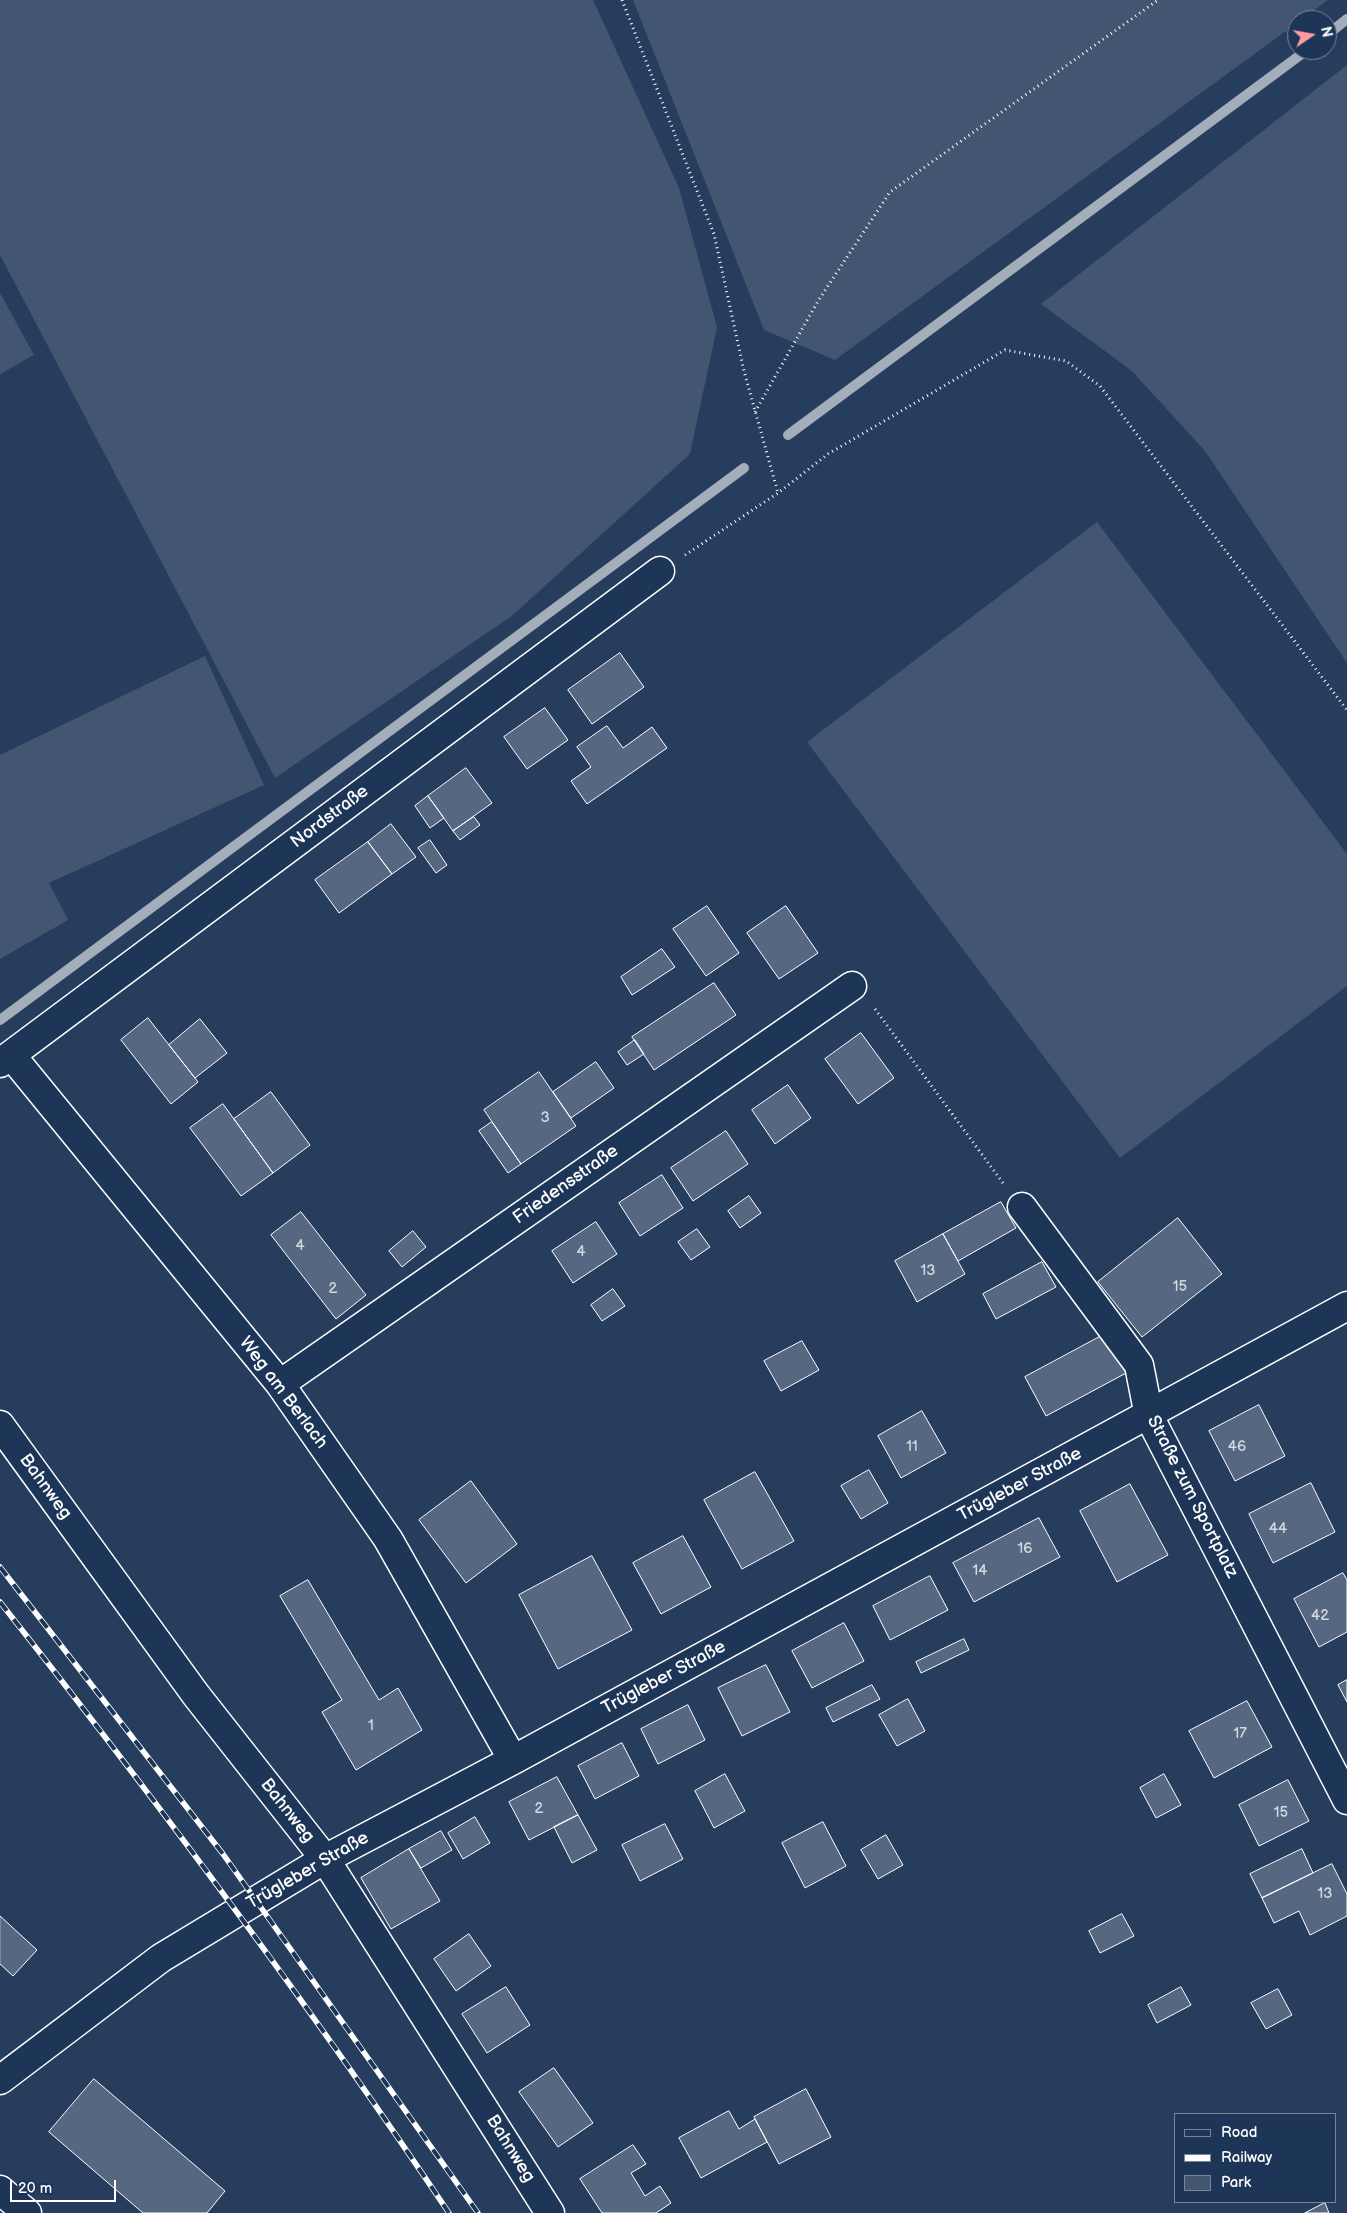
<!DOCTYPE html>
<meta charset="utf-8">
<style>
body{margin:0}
#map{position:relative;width:1347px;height:2213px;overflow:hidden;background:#263d5e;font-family:"Balsamiq Sans",sans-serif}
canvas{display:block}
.legend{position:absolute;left:1174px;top:2113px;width:162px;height:90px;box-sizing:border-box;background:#1d3557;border:1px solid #77869a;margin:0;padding:6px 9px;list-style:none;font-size:15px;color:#fff}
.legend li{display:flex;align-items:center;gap:10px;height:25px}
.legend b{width:25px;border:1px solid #77869a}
.north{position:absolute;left:1287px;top:10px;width:50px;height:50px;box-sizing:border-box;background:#1d3557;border:1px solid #77869a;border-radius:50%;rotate:78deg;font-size:14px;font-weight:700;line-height:20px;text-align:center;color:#fff}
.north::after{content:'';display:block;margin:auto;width:18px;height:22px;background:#ff9aa2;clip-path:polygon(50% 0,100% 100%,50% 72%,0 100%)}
.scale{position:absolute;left:10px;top:2180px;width:106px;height:22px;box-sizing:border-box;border:2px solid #fff;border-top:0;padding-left:6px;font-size:15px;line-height:18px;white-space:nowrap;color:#fff;-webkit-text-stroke:4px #1d3557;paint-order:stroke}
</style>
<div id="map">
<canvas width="1347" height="2213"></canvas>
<ul class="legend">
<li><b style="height:6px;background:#1d3557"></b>Road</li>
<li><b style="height:6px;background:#fff"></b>Railway</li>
<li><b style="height:14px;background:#425672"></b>Park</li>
</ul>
<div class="north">N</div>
<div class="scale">20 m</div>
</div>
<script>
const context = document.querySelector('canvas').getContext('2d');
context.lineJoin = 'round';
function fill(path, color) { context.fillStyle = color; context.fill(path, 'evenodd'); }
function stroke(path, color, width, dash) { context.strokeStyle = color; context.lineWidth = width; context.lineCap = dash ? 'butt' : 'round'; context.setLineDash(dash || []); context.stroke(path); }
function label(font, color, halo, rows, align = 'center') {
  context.font = font + ' "Balsamiq Sans",sans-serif'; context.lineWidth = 4; context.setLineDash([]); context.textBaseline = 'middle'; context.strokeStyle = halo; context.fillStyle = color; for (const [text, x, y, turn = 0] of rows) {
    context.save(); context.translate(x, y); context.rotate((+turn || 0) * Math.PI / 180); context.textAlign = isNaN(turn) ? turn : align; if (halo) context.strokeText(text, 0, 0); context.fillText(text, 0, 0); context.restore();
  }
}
const green = new Path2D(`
 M 0,0 L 593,0 L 679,188 L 717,327 L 690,454 L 513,615 L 275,778 L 0,255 Z
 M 633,0 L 1328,0 L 1301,20 L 1297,20 L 1297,23 L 835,360 L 764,330 Z
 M 1347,65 L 1347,663 L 1205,451 L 1132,371 L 1041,304 Z
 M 0,293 L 34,355 L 0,374 Z
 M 1097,522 L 1347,854 L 1347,986 L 1120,1158 L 807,742 Z
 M 205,656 L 264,785 L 49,883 L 68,920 L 0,959 L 0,755 Z`);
const stream = new Path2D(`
 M 1327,35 L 1347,19
 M 788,435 L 1307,50
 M 0,1020 L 744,468`);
const building = new Path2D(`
 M 620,653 L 644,687 L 592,724 L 568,690 Z
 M 545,708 L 568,740 L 527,769 L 504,737 Z
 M 607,726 L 623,748 L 652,727 L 667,748 L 587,804 L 571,781 L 591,767 L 577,747 Z
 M 466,768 L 492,803 L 453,831 L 428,796 Z
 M 428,796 L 444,818 L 430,828 L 415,806 Z
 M 474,817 L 480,825 L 460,840 L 453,831 Z
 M 391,824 L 416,857 L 392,874 L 368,842 Z
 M 430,840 L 447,865 L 436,873 L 418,848 Z
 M 368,842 L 392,874 L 339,913 L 315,880 Z
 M 707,906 L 739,953 L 706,976 L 673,929 Z
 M 786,906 L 818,953 L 779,979 L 747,933 Z
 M 662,949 L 675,967 L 632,995 L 621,977 Z
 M 714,983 L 736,1015 L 654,1070 L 632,1037 Z
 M 148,1018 L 198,1082 L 171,1104 L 121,1040 Z
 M 200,1019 L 227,1053 L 195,1078 L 169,1045 Z
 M 861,1033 L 894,1078 L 858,1104 L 825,1059 Z
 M 635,1040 L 644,1054 L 627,1065 L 618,1052 Z
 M 596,1062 L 614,1088 L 571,1118 L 553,1092 Z
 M 539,1072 L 576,1126 L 521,1164 L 484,1110 Z
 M 788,1085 L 811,1118 L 775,1144 L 752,1110 Z
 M 271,1092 L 310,1145 L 273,1173 L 234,1119 Z
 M 223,1104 L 273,1173 L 241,1196 L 190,1128 Z
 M 492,1122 L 521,1164 L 508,1173 L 479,1131 Z
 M 726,1131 L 748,1164 L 693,1201 L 671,1168 Z
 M 662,1175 L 683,1208 L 640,1236 L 619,1203 Z
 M 749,1196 L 761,1213 L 740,1228 L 728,1211 Z
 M 1001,1202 L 1016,1228 L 958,1261 L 943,1234 Z
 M 301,1212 L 366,1295 L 336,1319 L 271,1235 Z
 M 1178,1218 L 1222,1274 L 1142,1337 L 1098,1282 Z
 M 596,1222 L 617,1254 L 573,1283 L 552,1251 Z
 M 697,1229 L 710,1247 L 691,1260 L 678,1242 Z
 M 413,1231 L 426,1247 L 402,1267 L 389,1251 Z
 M 943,1234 L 965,1274 L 917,1302 L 895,1261 Z
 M 1042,1262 L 1056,1287 L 996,1319 L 983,1294 Z
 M 613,1289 L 625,1306 L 602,1321 L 591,1305 Z
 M 1107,1333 L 1128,1372 L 1046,1416 L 1025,1377 Z
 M 802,1341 L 819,1370 L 781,1391 L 764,1361 Z
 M 1259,1405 L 1285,1456 L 1235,1481 L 1209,1431 Z
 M 922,1411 L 946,1453 L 901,1478 L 878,1436 Z
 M 869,1470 L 888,1503 L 861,1519 L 841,1486 Z
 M 755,1472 L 794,1541 L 742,1569 L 704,1500 Z
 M 471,1481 L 517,1544 L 466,1583 L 419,1520 Z
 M 1311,1483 L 1335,1532 L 1273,1563 L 1249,1514 Z
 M 1130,1484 L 1168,1555 L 1117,1582 L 1080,1511 Z
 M 1039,1518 L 1060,1557 L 974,1602 L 953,1563 Z
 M 683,1536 L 711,1587 L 661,1614 L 633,1563 Z
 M 592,1556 L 632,1630 L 558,1669 L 519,1595 Z
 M 1343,1573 L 1347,1580 L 1347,1632 L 1319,1647 L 1294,1599 Z
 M 930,1576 L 948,1610 L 890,1640 L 873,1606 Z
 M 308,1580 L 379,1700 L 398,1688 L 422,1730 L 356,1770 L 322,1712 L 342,1700 L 280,1596 Z
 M 844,1623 L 864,1661 L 812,1688 L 792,1651 Z
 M 964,1639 L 969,1650 L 921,1673 L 916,1662 Z
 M 766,1665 L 790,1712 L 742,1736 L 718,1688 Z
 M 1347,1680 L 1347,1702 L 1338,1685 Z
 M 872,1685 L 880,1699 L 833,1722 L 826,1708 Z
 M 908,1699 L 925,1731 L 897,1746 L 879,1715 Z
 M 1247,1701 L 1272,1747 L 1214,1778 L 1189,1731 Z
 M 688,1705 L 705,1740 L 658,1764 L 641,1729 Z
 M 622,1743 L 639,1776 L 595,1799 L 578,1766 Z
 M 725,1774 L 745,1811 L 714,1828 L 695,1791 Z
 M 1164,1774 L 1181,1805 L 1156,1818 L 1140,1788 Z
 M 557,1777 L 578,1815 L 529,1840 L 509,1802 Z
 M 1288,1780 L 1309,1821 L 1259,1846 L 1239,1805 Z
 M 578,1815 L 597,1850 L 572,1863 L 554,1827 Z
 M 475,1817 L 490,1843 L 463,1859 L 448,1833 Z
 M 823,1822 L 846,1866 L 805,1888 L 782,1843 Z
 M 665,1824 L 683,1859 L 640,1881 L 622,1845 Z
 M 441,1831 L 452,1850 L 421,1868 L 409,1849 Z
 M 886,1835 L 903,1865 L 878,1879 L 861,1850 Z
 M 409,1849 L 440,1901 L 391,1929 L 361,1878 Z
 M 1302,1849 L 1313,1873 L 1262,1898 L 1250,1874 Z
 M 1332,1864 L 1347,1894 L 1347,1916 L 1310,1935 L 1299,1911 L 1274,1923 L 1262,1898 Z
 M 1122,1914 L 1134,1936 L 1100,1953 L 1089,1931 Z
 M 0,1916 L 37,1950 L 13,1976 L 0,1964 Z
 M 469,1934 L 491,1966 L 456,1991 L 434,1959 Z
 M 506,1987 L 530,2025 L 487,2053 L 462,2014 Z
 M 1181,1987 L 1191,2005 L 1157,2023 L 1148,2005 Z
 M 1278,1989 L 1292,2015 L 1266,2029 L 1251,2003 Z
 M 554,2068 L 593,2123 L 558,2147 L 519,2092 Z
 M 94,2079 L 225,2191 L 207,2213 L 143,2213 L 49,2132 Z
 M 806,2089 L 831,2137 L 779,2164 L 754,2117 Z
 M 729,2111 L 739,2129 L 755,2119 L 767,2142 L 701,2178 L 679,2138 Z
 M 633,2145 L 646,2164 L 631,2173 L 645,2196 L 660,2186 L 671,2203 L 656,2213 L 602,2213 L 580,2179 Z
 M 1325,2203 L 1329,2213 L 1305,2213 Z`);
const path = new Path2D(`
 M 622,0 L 714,234 L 744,371 L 778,493
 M 755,412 L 818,301 L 890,192 L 1158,0
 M 685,555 L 778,493 L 828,454 L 1005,350 L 1066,361 L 1100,386 L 1347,710
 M 875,1009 L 1003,1183`);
const minor = new Path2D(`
 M 11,1055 L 280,1384 L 388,1539 L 513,1760
 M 0,1063 L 660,571
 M 1022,1207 L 1139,1365 L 1149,1416 L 1347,1800
 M 280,1384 L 852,986
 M 0,1425 L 196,1695 L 325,1859 L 550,2213
 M 0,2080 L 161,1958 L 325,1859 L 513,1760 L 1347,1306`);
const tertiary = new Path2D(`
 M 0,2190 L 27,2213`);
const rail = new Path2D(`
 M 0,1567 L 223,1854 L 478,2213
 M 0,1602 C 157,1801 308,2003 449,2213`);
const numberNames = [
 ["3",545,1118],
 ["4",300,1246],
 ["4",581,1252],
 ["13",928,1271],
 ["15",1180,1287],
 ["2",333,1289],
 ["11",912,1447],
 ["46",1237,1447],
 ["44",1278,1529],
 ["16",1025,1549],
 ["14",980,1571],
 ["42",1320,1616],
 ["1",371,1726],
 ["17",1240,1734],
 ["2",539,1809],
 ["15",1281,1813],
 ["13",1325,1894]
];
const streetNames = [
 ["Nordstraße",330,817,-37],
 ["Friedensstraße",566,1185,-35],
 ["Weg am Berlach",283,1393,53],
 ["Trügleber Straße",1020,1485,-28],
 ["Bahnweg",45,1487,54],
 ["Straße zum Sportplatz",1192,1497,63],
 ["Trügleber Straße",664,1678,-28],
 ["Bahnweg",287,1811,52],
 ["Trügleber Straße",308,1871,-30],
 ["Bahnweg",510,2149,58]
];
fill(green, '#425672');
stroke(stream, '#a4aebb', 10);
fill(building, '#556781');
stroke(building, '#fff', 1);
stroke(minor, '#fff', 31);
stroke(tertiary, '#fff', 31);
stroke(path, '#fff', 3, [1, 4]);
stroke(minor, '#1d3557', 28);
stroke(tertiary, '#1d3557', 28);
stroke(rail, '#fff', 5.5);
stroke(rail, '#1d3557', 4, [11]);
label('15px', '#d4d9e0', null, numberNames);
label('18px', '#fff', '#1d3557', streetNames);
</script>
